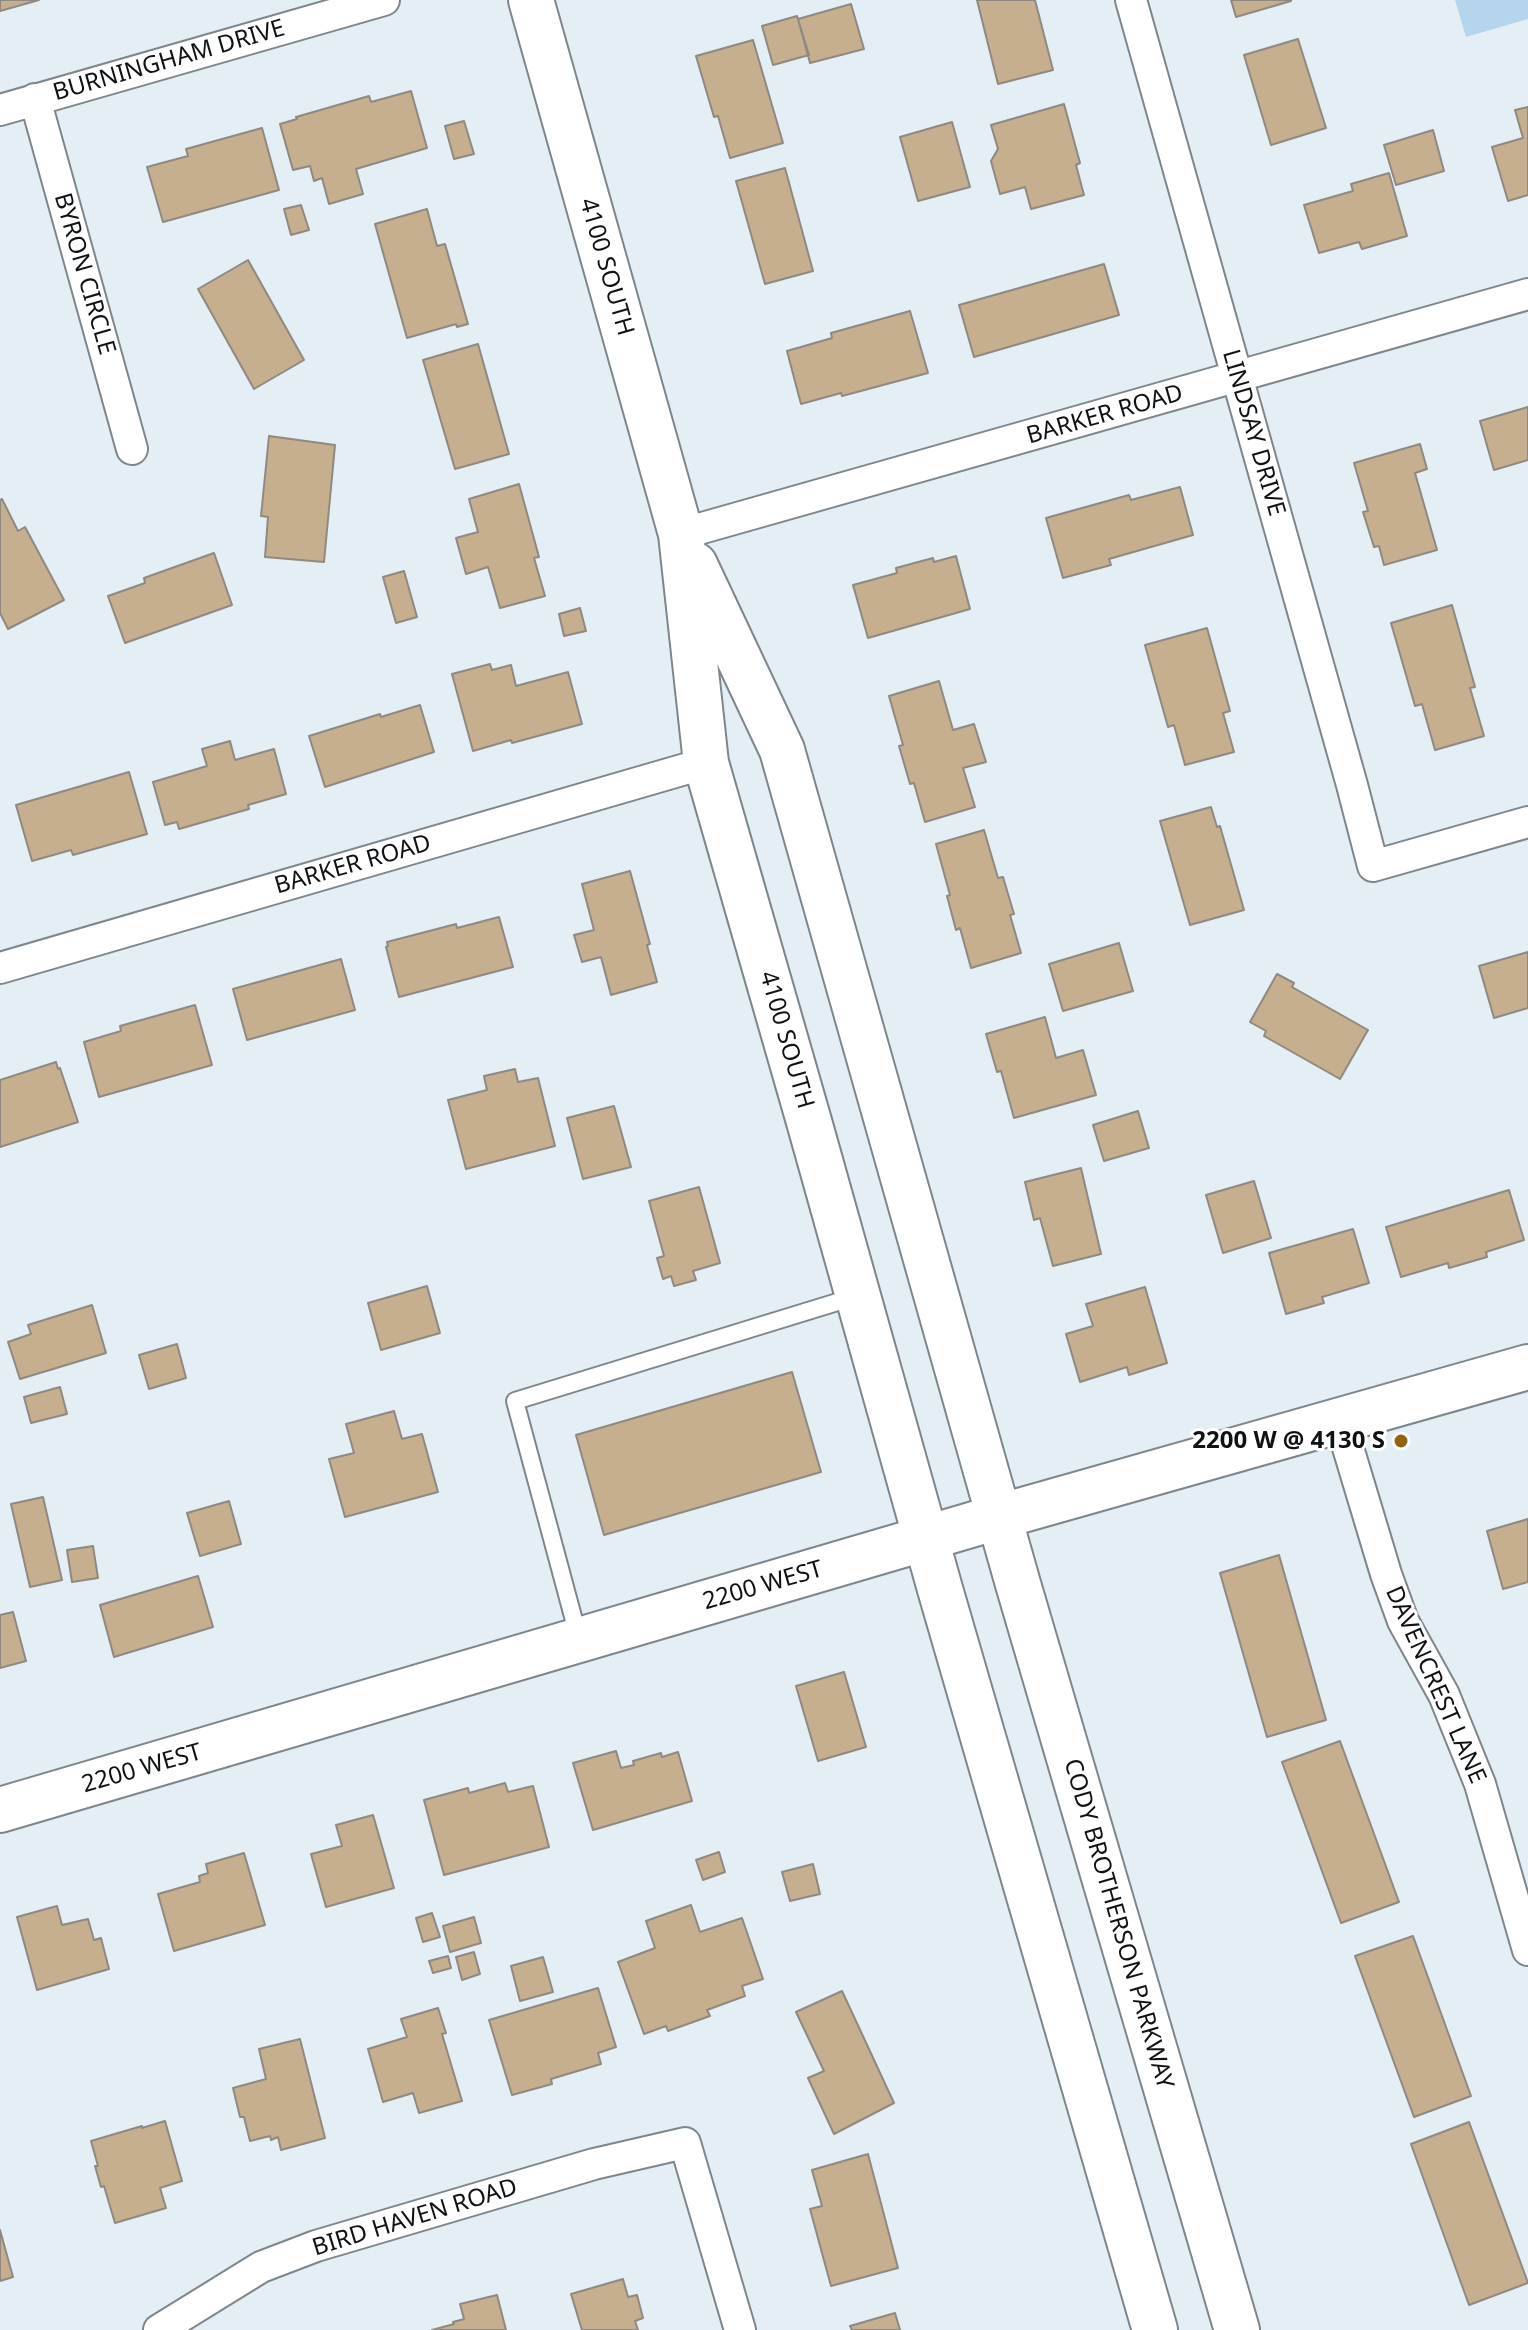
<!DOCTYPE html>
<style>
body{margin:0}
canvas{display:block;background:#e4eef5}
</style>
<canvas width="1528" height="2330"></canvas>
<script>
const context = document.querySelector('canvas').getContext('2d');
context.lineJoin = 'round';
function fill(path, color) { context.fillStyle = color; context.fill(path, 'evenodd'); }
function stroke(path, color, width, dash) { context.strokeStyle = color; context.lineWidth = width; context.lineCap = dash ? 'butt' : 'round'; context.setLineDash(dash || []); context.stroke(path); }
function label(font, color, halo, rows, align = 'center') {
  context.font = font + ' "Noto Sans",sans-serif'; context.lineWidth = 6; context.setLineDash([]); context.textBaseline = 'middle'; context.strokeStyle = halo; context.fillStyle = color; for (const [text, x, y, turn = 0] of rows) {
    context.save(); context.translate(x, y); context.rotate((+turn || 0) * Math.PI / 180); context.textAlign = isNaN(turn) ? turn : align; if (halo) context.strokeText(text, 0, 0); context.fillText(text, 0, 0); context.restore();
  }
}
const green = new Path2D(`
 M 1455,0 L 1528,0 L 1528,19 L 1466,37 Z`);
const building = new Path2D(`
 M 0,0 L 39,0 L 0,11 Z
 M 977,0 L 1035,0 L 1053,70 L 998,84 Z
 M 1231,0 L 1291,0 L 1291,1 L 1236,17 Z
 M 851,4 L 864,49 L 810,63 L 798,19 Z
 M 797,16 L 809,55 L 773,65 L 762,26 Z
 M 1298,39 L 1326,128 L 1271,145 L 1244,55 Z
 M 753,40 L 783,143 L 730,158 L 718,116 L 714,117 L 696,56 Z
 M 411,91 L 427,148 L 356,169 L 363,194 L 329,204 L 322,178 L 314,181 L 310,166 L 293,170 L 280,124 L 297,119 L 296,117 L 369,96 L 371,102 Z
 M 1064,104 L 1080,163 L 1076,165 L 1084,195 L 1031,209 L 1025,187 L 1000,194 L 991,161 L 998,149 L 991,125 Z
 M 1528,107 L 1528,195 L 1508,201 L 1492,147 L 1523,138 L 1515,110 Z
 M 464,121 L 474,154 L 454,159 L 445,126 Z
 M 952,122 L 970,187 L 918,201 L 900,137 Z
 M 262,128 L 279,190 L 163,222 L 147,167 L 188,156 L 186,149 Z
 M 1433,130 L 1444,171 L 1396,185 L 1384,145 Z
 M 785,168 L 813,271 L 765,284 L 736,181 Z
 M 1389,173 L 1407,236 L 1362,249 L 1359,242 L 1319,253 L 1304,205 L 1353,191 L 1351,184 Z
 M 301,205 L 309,230 L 291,235 L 284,209 Z
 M 427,209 L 437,246 L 445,244 L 468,324 L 457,327 L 456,324 L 407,338 L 375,224 Z
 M 248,260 L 304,360 L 254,389 L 198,289 Z
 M 1104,264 L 1119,315 L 974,357 L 959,305 Z
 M 910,311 L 928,373 L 842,396 L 841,393 L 801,404 L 787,351 L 832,338 L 831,333 Z
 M 478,344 L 509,454 L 455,469 L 423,360 Z
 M 1528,407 L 1528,460 L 1494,470 L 1480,421 Z
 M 269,436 L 335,445 L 324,562 L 265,557 L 268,517 L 261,516 Z
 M 1420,444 L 1427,469 L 1415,473 L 1437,550 L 1384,565 L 1379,546 L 1374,547 L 1363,512 L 1368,511 L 1354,463 Z
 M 519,484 L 539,557 L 534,558 L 545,596 L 500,608 L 488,567 L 466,574 L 456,538 L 478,532 L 469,499 Z
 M 1180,487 L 1193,535 L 1109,559 L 1111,565 L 1063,578 L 1046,518 L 1129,495 L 1131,500 Z
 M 2,499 L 18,531 L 25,527 L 64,600 L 8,629 L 0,613 L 0,500 Z
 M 214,553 L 232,605 L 125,643 L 108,596 L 145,583 L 144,578 Z
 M 956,556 L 970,609 L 868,638 L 853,585 L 897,573 L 896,568 L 933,558 L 934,562 Z
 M 404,571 L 417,617 L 396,623 L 383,577 Z
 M 1452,605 L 1475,687 L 1470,688 L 1484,736 L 1435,750 L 1422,704 L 1415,706 L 1391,623 Z
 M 580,608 L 586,631 L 564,636 L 559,614 Z
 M 1207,628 L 1230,711 L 1223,713 L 1234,752 L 1185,765 L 1174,725 L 1168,727 L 1145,645 Z
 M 490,664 L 492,670 L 511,665 L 516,686 L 568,672 L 582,724 L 512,743 L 511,740 L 473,751 L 452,674 Z
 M 939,681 L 953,730 L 974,724 L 986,762 L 963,768 L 975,807 L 925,822 L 914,783 L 910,784 L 899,746 L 903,745 L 889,696 Z
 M 420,705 L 434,752 L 325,787 L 309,736 L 380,714 L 381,717 Z
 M 230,741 L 235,760 L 274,749 L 286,794 L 248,805 L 249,809 L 179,829 L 177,822 L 165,825 L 153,782 L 207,766 L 202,749 Z
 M 129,772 L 147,834 L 73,855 L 71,850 L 32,861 L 16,805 Z
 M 1211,807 L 1217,827 L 1220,826 L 1244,910 L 1190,925 L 1160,821 Z
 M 984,830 L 998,878 L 1003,877 L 1014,914 L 1010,915 L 1021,953 L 971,968 L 960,928 L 956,930 L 947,896 L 950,895 L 936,844 Z
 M 630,871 L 650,944 L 647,945 L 657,982 L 611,995 L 601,957 L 582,962 L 574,935 L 594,930 L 582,884 Z
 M 499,917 L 513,967 L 399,997 L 386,947 L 388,946 L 387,942 L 456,924 L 457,928 Z
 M 1119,943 L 1133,991 L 1063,1011 L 1049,964 Z
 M 1528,952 L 1528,1008 L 1494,1018 L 1479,966 Z
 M 341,959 L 355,1010 L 247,1040 L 233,989 Z
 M 1277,974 L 1294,983 L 1292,987 L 1368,1030 L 1340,1079 L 1264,1036 L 1266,1031 L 1250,1022 Z
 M 195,1005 L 212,1065 L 99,1097 L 84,1042 L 121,1031 L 120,1026 Z
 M 1045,1017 L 1056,1058 L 1083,1050 L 1096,1095 L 1014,1118 L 1001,1071 L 997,1072 L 986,1034 Z
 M 56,1062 L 58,1069 L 60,1068 L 78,1122 L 0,1147 L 0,1080 Z
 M 515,1069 L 518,1082 L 538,1078 L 555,1146 L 466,1169 L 448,1100 L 487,1090 L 484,1076 Z
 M 614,1106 L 631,1167 L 583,1179 L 567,1118 Z
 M 1138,1111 L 1149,1148 L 1104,1161 L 1093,1125 Z
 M 1081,1168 L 1101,1254 L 1053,1266 L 1040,1218 L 1034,1220 L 1025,1182 Z
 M 1254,1181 L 1271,1238 L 1223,1253 L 1206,1195 Z
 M 699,1187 L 720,1263 L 693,1271 L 696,1280 L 674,1286 L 671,1276 L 663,1279 L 657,1258 L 664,1256 L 649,1201 Z
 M 1509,1190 L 1524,1240 L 1486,1252 L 1487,1257 L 1449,1268 L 1448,1263 L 1401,1277 L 1386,1227 Z
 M 1353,1229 L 1369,1283 L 1322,1297 L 1324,1303 L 1286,1314 L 1269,1253 Z
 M 427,1286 L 440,1333 L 381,1350 L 368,1303 Z
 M 1145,1287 L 1167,1363 L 1129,1375 L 1127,1367 L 1080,1382 L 1066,1334 L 1093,1326 L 1086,1304 Z
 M 92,1305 L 106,1353 L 20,1379 L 8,1342 L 31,1334 L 28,1325 Z
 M 177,1344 L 186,1378 L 149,1389 L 139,1355 Z
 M 792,1372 L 821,1472 L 604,1535 L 576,1435 Z
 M 60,1387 L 67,1414 L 31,1423 L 24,1397 Z
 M 394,1411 L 402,1439 L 422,1434 L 438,1492 L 345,1517 L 329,1459 L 354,1453 L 346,1424 Z
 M 43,1497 L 62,1580 L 30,1587 L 11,1504 Z
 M 229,1501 L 241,1544 L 200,1556 L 187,1513 Z
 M 1528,1519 L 1528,1582 L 1503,1589 L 1487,1531 Z
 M 93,1546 L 98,1578 L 72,1582 L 67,1550 Z
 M 1279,1555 L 1326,1720 L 1267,1737 L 1220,1573 Z
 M 198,1576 L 213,1627 L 114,1657 L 100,1605 Z
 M 13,1612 L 26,1661 L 0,1668 L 0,1615 Z
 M 844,1672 L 866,1747 L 818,1761 L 796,1686 Z
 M 1340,1741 L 1399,1902 L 1341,1923 L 1282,1762 Z
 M 616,1751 L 621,1768 L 634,1765 L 633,1761 L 661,1753 L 662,1757 L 678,1752 L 692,1801 L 593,1830 L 573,1763 Z
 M 505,1783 L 508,1792 L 533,1786 L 549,1847 L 444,1875 L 424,1800 L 468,1788 L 469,1793 Z
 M 373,1815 L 394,1888 L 326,1907 L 311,1854 L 342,1846 L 336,1825 Z
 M 719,1852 L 725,1872 L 703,1880 L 696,1860 Z
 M 244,1853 L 265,1925 L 174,1951 L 158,1894 L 200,1882 L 199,1876 L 208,1873 L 206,1864 Z
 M 813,1864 L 820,1894 L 790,1901 L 782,1872 Z
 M 691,1905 L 700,1932 L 742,1918 L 763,1979 L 742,1986 L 745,1996 L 707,2010 L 710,2016 L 668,2031 L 666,2026 L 644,2034 L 618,1962 L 655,1948 L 646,1921 Z
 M 57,1906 L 62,1925 L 88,1919 L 94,1940 L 101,1938 L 109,1969 L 37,1990 L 17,1917 Z
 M 432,1913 L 440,1937 L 423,1942 L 416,1918 Z
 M 474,1917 L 481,1943 L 450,1952 L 443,1926 Z
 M 1413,1936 L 1471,2096 L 1414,2117 L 1355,1956 Z
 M 474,1952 L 480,1974 L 462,1980 L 456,1957 Z
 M 448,1956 L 451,1968 L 433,1973 L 429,1961 Z
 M 543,1957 L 553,1992 L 520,2001 L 511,1966 Z
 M 598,1988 L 616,2047 L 598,2053 L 601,2064 L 551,2079 L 552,2084 L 512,2095 L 489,2020 Z
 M 842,1991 L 894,2103 L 834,2134 L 808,2078 L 824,2071 L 796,2012 Z
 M 438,2008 L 446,2033 L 442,2034 L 462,2101 L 419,2113 L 413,2093 L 383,2102 L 368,2049 L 407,2037 L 401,2019 Z
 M 300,2039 L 325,2138 L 281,2150 L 278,2137 L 271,2140 L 270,2136 L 250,2141 L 244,2117 L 240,2117 L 233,2088 L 266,2079 L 259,2049 Z
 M 165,2121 L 182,2181 L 160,2188 L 166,2208 L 115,2223 L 104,2186 L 101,2187 L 95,2166 L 98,2166 L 91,2141 L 142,2126 L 142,2128 Z
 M 1469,2122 L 1528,2283 L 1469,2305 L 1411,2144 Z
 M 868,2154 L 898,2268 L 831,2286 L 810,2209 L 822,2206 L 812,2170 Z
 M 0,2230 L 13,2277 L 0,2281 Z
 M 623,2279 L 628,2297 L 637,2295 L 643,2318 L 635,2321 L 638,2330 L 582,2330 L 571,2294 Z
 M 497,2295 L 506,2330 L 432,2330 L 454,2324 L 453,2322 L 464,2319 L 460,2304 Z
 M 895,2313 L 900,2330 L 852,2330 L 850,2326 Z`);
const lane = new Path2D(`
 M 579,1639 L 515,1401 L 857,1296`);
const street = new Path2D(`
 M 1131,0 L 1352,785 L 1373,866 L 1528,822
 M 35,99 L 132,449
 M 0,110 L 384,0
 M 681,534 L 1528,294
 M 0,968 L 706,763
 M 1340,1421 L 1386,1574 L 1403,1621 L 1444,1695 L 1480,1784 L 1528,1950
 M 159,2330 L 261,2267 L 316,2246 L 594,2164 L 685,2143 L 740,2330`);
const secondary = new Path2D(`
 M 531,0 L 681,534 L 706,763 L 810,1125 L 940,1589 L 1155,2330
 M 695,565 L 782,750 L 1018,1584 L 1237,2330
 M 0,1810 L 998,1517 L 1528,1367`);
const markers = [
 [1401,1441,8,"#926310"]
];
const streetNames = [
 ["BURNINGHAM DRIVE",169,61,-16],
 ["4100 SOUTH",606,267,74],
 ["BYRON CIRCLE",84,274,74],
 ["BARKER ROAD",1105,415,-16],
 ["LINDSAY DRIVE",1253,433,74],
 ["BARKER ROAD",353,865,-16],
 ["4100 SOUTH",786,1040,74],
 ["2200 WEST",763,1586,-16],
 ["DAVENCREST LANE",1435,1685,66],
 ["2200 WEST",142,1769,-16],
 ["CODY BROTHERSON PARKWAY",1118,1924,74],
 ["BIRD HAVEN ROAD",415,2218,-17]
];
const poiNames = [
 ["2200 W @ 4130 S",1385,1441]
];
fill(green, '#b4d5eb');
fill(building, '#c6af8f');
stroke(building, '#8f8981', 2);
stroke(lane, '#7d868c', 20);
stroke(street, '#7d868c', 34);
stroke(secondary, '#7d868c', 48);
stroke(lane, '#fff', 16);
stroke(street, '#fff', 30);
stroke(secondary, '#fff', 44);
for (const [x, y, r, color] of markers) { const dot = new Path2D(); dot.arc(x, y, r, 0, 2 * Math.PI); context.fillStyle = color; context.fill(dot); stroke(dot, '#fff', 3); }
label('24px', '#0f1214', '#fff', streetNames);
label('bold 24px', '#0f1214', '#fff', poiNames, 'right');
</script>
